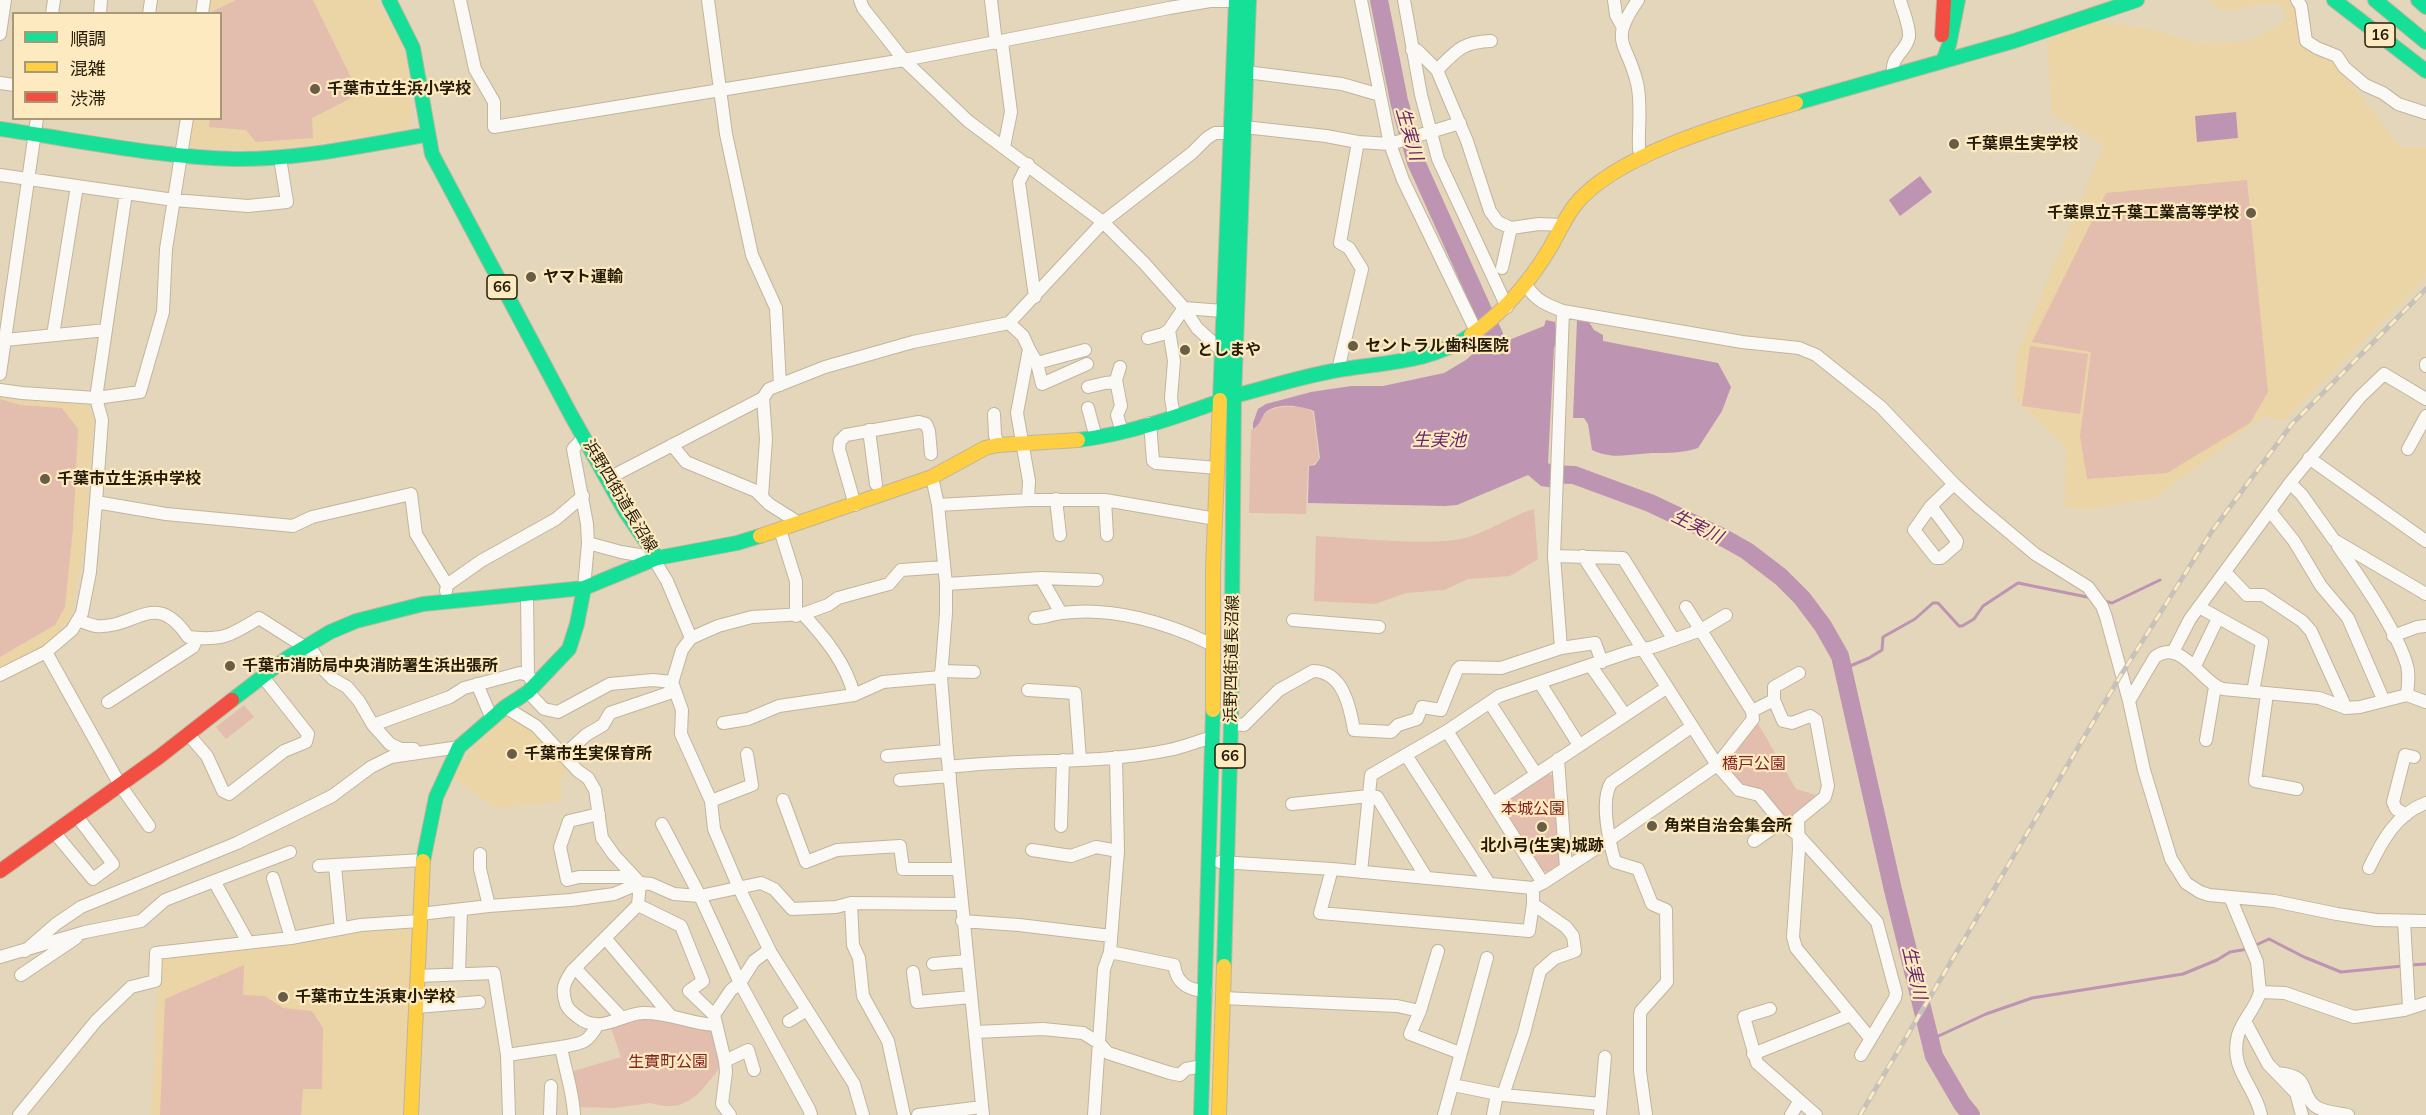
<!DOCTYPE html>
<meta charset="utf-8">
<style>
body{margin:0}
#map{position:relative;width:2426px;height:1115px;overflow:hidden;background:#e4d6ba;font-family:Mulish,"Noto Sans JP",sans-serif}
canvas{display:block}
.legend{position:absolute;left:12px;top:12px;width:210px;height:108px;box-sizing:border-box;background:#feeac0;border:2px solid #a79876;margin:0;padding:8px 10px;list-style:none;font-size:18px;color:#251c07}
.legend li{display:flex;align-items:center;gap:12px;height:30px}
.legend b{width:30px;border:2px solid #a79876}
</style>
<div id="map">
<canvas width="2426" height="1115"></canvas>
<ul class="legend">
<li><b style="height:8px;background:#16e098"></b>順調</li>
<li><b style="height:8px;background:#ffcf43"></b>混雑</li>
<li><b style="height:8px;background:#f24e42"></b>渋滞</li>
</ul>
</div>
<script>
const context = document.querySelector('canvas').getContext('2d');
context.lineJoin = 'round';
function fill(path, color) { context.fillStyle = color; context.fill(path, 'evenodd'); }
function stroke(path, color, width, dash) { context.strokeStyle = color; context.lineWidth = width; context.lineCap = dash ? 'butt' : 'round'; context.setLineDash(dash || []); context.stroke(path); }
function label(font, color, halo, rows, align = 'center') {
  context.font = font + ' Mulish,"Noto Sans JP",sans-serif'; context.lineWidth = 4.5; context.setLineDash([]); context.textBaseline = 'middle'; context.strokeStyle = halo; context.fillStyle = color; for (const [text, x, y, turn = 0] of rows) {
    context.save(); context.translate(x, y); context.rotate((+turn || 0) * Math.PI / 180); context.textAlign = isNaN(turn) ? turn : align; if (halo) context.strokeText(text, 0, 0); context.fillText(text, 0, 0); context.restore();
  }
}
const built = new Path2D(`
 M 207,0 L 376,0 L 398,35 L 406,59 L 412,121 L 407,129 L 316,144 L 262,150 L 193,148 L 187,140 L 190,119 L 220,118 L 220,14 L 205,13 Z
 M 2208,0 L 2295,0 L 2302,33 L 2333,59 L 2400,147 L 2426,147 L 2426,278 L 2284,421 L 2263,416 L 2157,497 L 2091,509 L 2065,507 L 2066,448 L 2014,397 L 2017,354 L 2104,145 L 2052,114 L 2047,40 L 2096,21 L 2156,30 L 2198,43 L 2249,41 L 2285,21 L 2284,7 L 2274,3 L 2222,11 Z
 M 0,395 L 15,400 L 84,404 L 94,415 L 85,544 L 70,618 L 55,639 L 45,647 L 0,672 Z
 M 511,715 L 532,726 L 568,767 L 560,782 L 562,801 L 495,808 L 452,776 L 474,747 L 503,717 Z
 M 413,925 L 404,1115 L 151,1115 L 159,962 L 166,954 L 358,928 Z`);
const green = new Path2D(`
 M 236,0 L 313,0 L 359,94 L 312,118 L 313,138 L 256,142 L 246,130 L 209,127 L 210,119 L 220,118 L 220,14 L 212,13 L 213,11 Z
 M 2247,180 L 2268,392 L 2250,423 L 2167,473 L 2087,479 L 2080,436 L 2091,352 L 2032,342 L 2106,193 Z
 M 2030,346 L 2088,354 L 2080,414 L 2022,406 Z
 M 0,399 L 20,405 L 62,408 L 78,429 L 73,528 L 65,607 L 55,625 L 0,657 Z
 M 1304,407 L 1313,412 L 1319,458 L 1314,464 L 1308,466 L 1306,514 L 1249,513 L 1251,430 C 1259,427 1259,423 1263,416 C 1272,404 1290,407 1304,407 Z
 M 1534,509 L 1538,559 L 1510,576 L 1468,579 L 1444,590 L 1406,593 L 1375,604 L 1314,601 L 1316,536 C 1360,538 1413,545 1456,540 C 1483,536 1507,517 1534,509 Z
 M 244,705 L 254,717 L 226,739 L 216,727 Z
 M 1757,722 L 1796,789 L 1816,795 L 1787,821 L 1742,787 L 1724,765 Z
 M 1544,773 L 1555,776 L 1560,859 L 1558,865 L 1547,872 L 1543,871 L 1503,809 L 1505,799 Z
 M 244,965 L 243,995 L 265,996 L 283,1008 L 312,1011 L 323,1028 L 322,1089 L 303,1089 L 301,1115 L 160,1115 L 165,999 Z
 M 641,1016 L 714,1028 L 721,1066 C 702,1090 688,1115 651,1103 L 614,1108 L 576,1107 L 567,1073 L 621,1057 L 610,1025 Z`);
const water = new Path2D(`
 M 2236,112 L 2238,138 L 2197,142 L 2195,116 Z
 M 1920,176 L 1932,192 L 1900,216 L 1889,200 Z
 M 1546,320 L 1555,322 L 1558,344 L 1554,347 L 1548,463 L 1554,466 L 1554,488 L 1541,486 L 1528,475 L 1457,505 L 1445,506 L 1308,503 L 1309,466 L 1315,465 L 1320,458 L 1314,411 C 1303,406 1279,402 1267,411 C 1261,416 1261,425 1253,429 L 1253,423 L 1258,409 L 1266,404 L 1311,392 L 1351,386 L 1383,386 L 1444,373 L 1466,360 L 1482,345 L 1489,348 L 1544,326 Z
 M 1577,320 L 1589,322 L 1594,330 L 1603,335 L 1603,341 L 1718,363 L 1731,387 L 1722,411 L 1698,448 C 1682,453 1669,453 1652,453 C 1630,454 1613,460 1592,450 L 1588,424 L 1584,418 L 1573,418 Z`);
const stream = new Path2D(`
 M 2104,601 L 2112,603 L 2160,580
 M 1843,669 L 1869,658 L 1882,650 L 1883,637 L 1915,619 L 1933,603 L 1938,603 L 1959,626 L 1962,626 L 1974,619 L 1983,606 L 2018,583 L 2092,598
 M 2254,946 L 2269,939 L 2304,957 L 2341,972 L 2403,966
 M 2410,965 L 2426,964
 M 1930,1040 L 1986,1014 L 2032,998 L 2183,974 L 2217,960 L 2230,952 L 2248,949
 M 1968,1115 L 1968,1111`);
const river = new Path2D(`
 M 1379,0 L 1399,101 L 1416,162 L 1494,335 L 1495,370
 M 1541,469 L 1546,474 L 1574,475 L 1650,503 L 1724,538 L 1747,551 L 1781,577 L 1802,598 L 1823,626 L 1840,656 L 1843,669 L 1893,890 L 1934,1056 L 1962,1104 L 1971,1115`);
const street = new Path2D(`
 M 460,0 L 475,69 L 494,102 L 494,127 L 904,60 L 1169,8 L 1210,1 L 1236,1
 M 708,0 L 726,134 L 752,255 L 776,308 L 780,385
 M 860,0 L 863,8 L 904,60 L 968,121 L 1103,222 L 1144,263 L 1184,308 L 1223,311
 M 991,0 L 996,43
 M 1361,0 L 1390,144 L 1403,180 L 1476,331
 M 1404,0 L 1421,95 L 1438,159 L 1507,307
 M 1614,0 L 1616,15 L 1623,28
 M 1638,0 C 1608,43 1627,41 1637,83 C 1642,104 1638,128 1639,149 L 1643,158
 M 2297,0 L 2301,6 L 2306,41 L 2317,48 L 2337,56 L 2344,67 L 2365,85 L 2383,93 L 2398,104 L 2426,113
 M 52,14 L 54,0
 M 100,14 L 101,0
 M 149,14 L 151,0
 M 202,14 L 204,0
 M 0,34 L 5,0
 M 1002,42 L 1011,112 L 1004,147
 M 1412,50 L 1417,50 L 1437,70 L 1467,141 L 1490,211 L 1498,222 L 1511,228 L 1539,224 L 1563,225
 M 1437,70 C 1457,50 1462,42 1491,41
 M 1246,72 L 1342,84 L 1380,95
 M 1893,75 C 1890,55 1906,53 1909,37 C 1910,26 1903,11 1900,0
 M 0,83 L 14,85
 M 1244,127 L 1326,136 L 1358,142 L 1390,144 L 1460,123
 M 1028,164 L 1019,182 L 1035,297
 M 0,175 L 174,200 L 248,206 L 287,202 L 280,158
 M 1502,268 L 1511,228
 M 1526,285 C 1536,301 1547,305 1563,311 L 1742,342 L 1799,348 L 1816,355 L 1881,407 L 1954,484 L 1979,507 L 2035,554 L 2088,587 L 2102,606 L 2106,617 L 2129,701 L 2144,770 L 2171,859 L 2186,883 L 2200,892 L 2209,895 L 2274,901 L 2337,914 L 2376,920 L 2426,921
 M 1009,323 L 1023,336 L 1029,349 L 1017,413 L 1029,481 L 1028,500
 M 53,335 L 77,186
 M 1148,338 L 1163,334 L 1169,330
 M 5,340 L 106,330
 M 1029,349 L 1037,363 L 1042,384 L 1087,364
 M 1037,363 L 1085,350
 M 2426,364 L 2426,366
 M 1120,367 L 1116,380 L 1121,406 L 1117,415 L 1122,432
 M 1338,370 L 1362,269 L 1349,248 L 1340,243 L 1358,142
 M 0,374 L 37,118
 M 1088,387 L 1105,383 L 1116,382
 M 0,390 L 22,393 L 96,398 L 140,392 L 163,312 L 166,249 L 187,118
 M 1088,408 L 1096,438
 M 994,414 L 995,435 L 998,445
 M 1174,417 L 1171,398 L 1174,361 L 1169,330 L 1184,308 L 1197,328 L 1221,350
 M 1150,423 L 1153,461 L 1156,463 L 1218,468
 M 869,430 L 876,484
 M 672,445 L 686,462 L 756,491 L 769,504 L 799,523
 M 2408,449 L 2426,416
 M 2309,458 L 2426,541
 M 932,477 L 938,505 L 946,584 L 946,613 L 941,677 L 947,751 L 983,1115
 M 607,479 L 763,398 L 769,389 L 825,367 L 913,342 L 1009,323 L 1103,222 L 1192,153 L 1207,138 L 1215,133 L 1231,133
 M 2290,483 L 2302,495 L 2334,540 L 2426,594
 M 762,496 L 766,439 L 763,398
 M 1056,499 L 1060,535
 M 1105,500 L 1107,535
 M 96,502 L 166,514 L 293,526 L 312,517 L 411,494 L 416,534 L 447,585
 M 855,505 L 839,449 L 840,441 L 846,435 L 919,422 L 926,424 L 929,431 L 931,454
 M 938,505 L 1028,500 L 1105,500 L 1216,519
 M 1931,506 L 1957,541 L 1956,545 L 1941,558 L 1936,558 L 1914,530 L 1931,506 L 1954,484
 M 2270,511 L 2294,541 L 2321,586 L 2348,618 L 2383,699
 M 780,530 L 796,581 L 796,616
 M 588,543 L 621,552 L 657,558 L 658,566 L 667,581 L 691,638
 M 2338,546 C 2360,578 2394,626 2406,662 C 2410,673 2408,684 2407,695
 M 1554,556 L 1623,558 L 1674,640
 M 1583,556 L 1717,765 L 1739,790 L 1759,795 L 1781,822 L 1798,835 L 1877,922 L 1896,993 L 1895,998 L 1861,1055
 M 2226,573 L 2247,595 L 2263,595 L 2302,621 L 2311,631 L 2346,708
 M 1041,578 L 1061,613
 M 946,584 L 1041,578 L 1097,580
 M 584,588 L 588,543 L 587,524 L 573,449 L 584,437
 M 446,591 L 447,585 L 481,561 L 556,519 L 583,496
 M 527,595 L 528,675
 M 2199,607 L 2262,642 L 2253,692
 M 803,614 C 825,638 846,663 854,695
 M 1035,618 C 1045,618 1053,614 1062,613 C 1112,606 1167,623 1211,644
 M 78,620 C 83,622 90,625 96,626 C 136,629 155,588 188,637 C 222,641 230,636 259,618 L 314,653 L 324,670 L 333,679 L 347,687 L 359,701 L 373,725 L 390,744 L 401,749 L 414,749
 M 1293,620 L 1379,627
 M 2393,636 L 2417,627 L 2426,626
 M 1561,648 L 1554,556 L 1563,311
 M 46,652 L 120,785 L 149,826
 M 2173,652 L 2190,619 L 2290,483 L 2360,397 L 2384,374 L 2426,399
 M 1591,666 L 1625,715
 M 2195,666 L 2218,618
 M 941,671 L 974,672
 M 1799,673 L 1774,687 L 1774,700 L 1783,721 L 1792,723 L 1810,716 L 1816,720 L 1828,786 L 1825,797 L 1798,819 L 1799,849 L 1793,937 L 1796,948 L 1870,1038
 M 0,675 L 46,652 L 72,630 L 82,613 L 90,572 L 96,502 L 102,420 L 96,398 L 126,193
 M 1540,683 L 1579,745
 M 477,684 L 492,719
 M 1028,690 L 1075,693 L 1080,759
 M 528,692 L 544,709 L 558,712 L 610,684 L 653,680 L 672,682 L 682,710 L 681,734 L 711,801
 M 2267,694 L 2255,781 L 2297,789
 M 2129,701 L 2155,657 C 2181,637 2202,684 2223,689 L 2319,698 L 2346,708 L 2360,707 L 2407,695 L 2426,702
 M 108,702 L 193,647 L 197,638
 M 1490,703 L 1536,774
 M 505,707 L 536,726 L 578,771 L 588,778 L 595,790 L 602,838 L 614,855 L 640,883 L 638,905 L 572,971 C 564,983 561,989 566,1004 C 568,1010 573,1013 578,1017 C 600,1035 620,1014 643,1013 C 669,1012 690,1024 715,1025
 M 1752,711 L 1774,700
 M 723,723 L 748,719 L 779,706 L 854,695 L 883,682 L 941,677
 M 1231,724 L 1244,725 L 1279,690 L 1313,671 C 1343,671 1350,707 1354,730 L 1391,732 L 1398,725 L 1417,719 L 1422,707 L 1441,710 L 1457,670 L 1460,667 L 1501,668 L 1561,648 L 1595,643 L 1602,662
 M 373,725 L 450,697 L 464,688 L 520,673 L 528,675 L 535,685
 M 1447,731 L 1543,883
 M 188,734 L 207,756 L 223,791 L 229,794 L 284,751 L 306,742 L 308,734 L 263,677
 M 2206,740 L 2215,687
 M 747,754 L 752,785 L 711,801 L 714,829 L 739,888 L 771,953 L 854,1084 L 863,1115
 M 1406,755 L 1488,882
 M 563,756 L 586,735 L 603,725 L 610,713 L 669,693 L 682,650 L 691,638 L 718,626 L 752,617 L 803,614 L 828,605 L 838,598 L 889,584 L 901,570 L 944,567
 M 887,756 L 947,751
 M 1558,759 L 1566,868
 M 949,767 C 1022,758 1097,765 1169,750 C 1184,747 1198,741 1213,737
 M 900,780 L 950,776
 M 783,800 L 806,862 L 837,850 L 900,846 L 903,869 L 958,869
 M 1493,803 L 1666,688
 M 1292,804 L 1369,796 L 1377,797 L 1426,877
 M 599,814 L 569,821 L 560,847 L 567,880 L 579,877 L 634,877
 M 2406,815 L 2396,809 L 2393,802 L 2405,755 L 2414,757
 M 662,824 L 700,896 L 740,983 L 809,1109 L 811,1115
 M 1061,826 L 1063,760
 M 54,832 L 93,879 L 113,864 L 76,815
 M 1754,841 L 1781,822
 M 1032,850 L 1071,856 L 1096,847 L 1118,851
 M 480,854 L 480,869 L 489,906 L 571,900 L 614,894 L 640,883 L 651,884 L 674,894 L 700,896 L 761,883 L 774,889 L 792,909 L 836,907 L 851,903 L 961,904
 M 1220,862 L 1332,869 L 1533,888 L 1543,883 L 1609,840 L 1717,765 L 1753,719 L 1752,711 L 1686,607
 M 319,866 L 423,860
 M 335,866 L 341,929
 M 2369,868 C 2382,841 2396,814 2426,803
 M 1332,869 L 1320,913 L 1529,931 L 1533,904 L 1533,888
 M 1361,872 L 1371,775 L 1447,731 L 1499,696 L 1629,652 L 1653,647 L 1701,630 L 1726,615
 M 273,878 L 291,938
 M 214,881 L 290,852
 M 2230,897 L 2257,962 L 2260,992 L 2285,993 L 2354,1017 L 2404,1010 L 2426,1003
 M 851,903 L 853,945 L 859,958 L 863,996 L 888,1041 L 904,1115
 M 638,905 L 681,926 L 703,981 L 689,991 L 714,1015
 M 420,914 L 489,906
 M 962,921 L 1019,925 L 1111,936
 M 2404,921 L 2409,1008
 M 606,939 L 670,1015
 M 25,951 L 56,924 L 81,907 L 237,843 L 332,796 L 371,767 L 391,757 L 459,747
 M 1110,952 L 1174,965 C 1177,984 1188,990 1206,991
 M 0,957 L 85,932 L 141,921 L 165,900 L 214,881 L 248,942
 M 933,964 L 967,961
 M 575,968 L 622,1018
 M 913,972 L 917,1002 L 971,997
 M 459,974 L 461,909
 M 21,975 L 76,938
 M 417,976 L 494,973 L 507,1055 L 561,1047 C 565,1070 573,1091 574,1115
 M 2260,992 C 2256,1008 2243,1019 2238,1035 C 2229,1070 2255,1085 2261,1115
 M 1223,998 L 1397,1006 L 1420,1011 L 1410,1034 L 1460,1053
 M 416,1007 L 479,1002
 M 1770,1009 L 1744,1017 L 1757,1063 L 1816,1115
 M 1420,1011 L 1438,951
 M 789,1021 L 807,1010
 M 2245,1021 L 2268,1064 L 2296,1093 L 2302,1115
 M 975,1032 L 1043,1029 L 1083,1033 L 1099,1043 L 1108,1053 L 1170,1073 L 1180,1075 L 1186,1069 L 1203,1066
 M 561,1047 C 581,1043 586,1045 597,1026
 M 1753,1054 L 1851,1015
 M 507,1055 L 509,1115
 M 725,1061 L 748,1050 L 754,1070
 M 2277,1073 C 2313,1076 2298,1092 2315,1106 C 2323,1112 2338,1113 2348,1115
 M 1453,1085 L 1503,1095 L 1601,1104
 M 1503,1095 L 1524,1033 L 1540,971 L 1555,958 L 1575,951 L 1573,936 L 1566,927 L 1533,904
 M 19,1115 L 96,1021 L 131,987 L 155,981 L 156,953 L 291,938 L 361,925 L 419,921
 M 550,1115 L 551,1086
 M 730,1115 L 722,1104 L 726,1072 L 725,1061 L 714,1015 L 731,990 L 740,983 L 754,961 L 769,950
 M 918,1115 L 982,1107
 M 1094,1115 L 1104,969 L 1110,952 L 1118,851 L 1116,757
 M 1444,1115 L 1487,958
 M 1493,1115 L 1497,1094
 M 1600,1115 L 1605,1057
 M 1646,1115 L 1640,1071 L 1640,1015 L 1641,1011 L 1667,982 L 1666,910 L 1652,904 L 1638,869 L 1615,862 C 1609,841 1600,801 1611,783 L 1691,727
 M 1791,1115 L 1799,1102`);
const fast = new Path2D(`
 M 389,0 L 413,48 L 432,154 L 571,415 L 625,511 L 657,558 L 737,543 L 760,536
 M 1249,0 L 1234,396 C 1269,387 1303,376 1338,370 C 1385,362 1430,363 1471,335
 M 2334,0 L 2426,71
 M 2375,0 L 2426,42
 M 2418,0 L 2426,7
 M 1943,61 L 1949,45 L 1958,0
 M 1796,103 L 2014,41 L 2137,0
 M 0,129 C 78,140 157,157 235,159 C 299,160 363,145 425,135
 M 1220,400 L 1236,0
 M 1078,440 C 1131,434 1184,414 1234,396 L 1231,724 L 1224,966
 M 232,700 L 287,658 L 330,632 L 356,621 L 423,604 L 584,588 L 657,558
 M 423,861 L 436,797 L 459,747 L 505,707 L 528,692 L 569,649 L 577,624 L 584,588
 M 1201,1115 L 1213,710`);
const slow = new Path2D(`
 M 1471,335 C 1504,312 1529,283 1550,248 C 1558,234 1565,218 1575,205 C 1615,154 1734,121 1796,103
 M 760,536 L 932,477 L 985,448 L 998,445 L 1078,440
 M 1213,710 L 1213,568 L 1220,400
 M 411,1115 L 423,861
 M 1219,1115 L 1224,966`);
const jam = new Path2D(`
 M 1942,35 L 1944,0
 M 0,871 L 159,757 L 232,700`);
const rail = new Path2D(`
 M 1860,1115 L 2121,675 L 2212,531 L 2292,424 L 2426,289`);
const markers = [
 [315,89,6,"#685d46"],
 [1954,144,6,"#685d46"],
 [2251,213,6,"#685d46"],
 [531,277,6,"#685d46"],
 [1353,346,6,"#685d46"],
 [1185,350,6,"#685d46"],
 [45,479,6,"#685d46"],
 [230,666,6,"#685d46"],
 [512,754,6,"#685d46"],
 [1652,826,6,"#685d46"],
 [1542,827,6,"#685d46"],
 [283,997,6,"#685d46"]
];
const shields = [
 [2380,35,30],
 [502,287,30],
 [1230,756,30]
];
const shieldNames = [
 ["16",2380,35],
 ["66",502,287],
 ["66",1230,756]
];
const poiNames = [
 ["千葉市立生浜小学校",327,89],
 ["千葉県生実学校",1966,144],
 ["千葉県立千葉工業高等学校",2239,213,"right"],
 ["ヤマト運輸",543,277],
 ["セントラル歯科医院",1365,346],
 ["としまや",1197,350],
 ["千葉市立生浜中学校",57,479],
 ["千葉市消防局中央消防署生浜出張所",242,666],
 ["千葉市生実保育所",524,754],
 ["角栄自治会集会所",1664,826],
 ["北小弓(生実)城跡",1542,846,"center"],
 ["千葉市立生浜東小学校",295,997]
];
const streetNames = [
 ["浜野四街道長沼線",620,496,59],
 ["浜野四街道長沼線",1232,659,-89]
];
const parkNames = [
 ["橋戸公園",1754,764],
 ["本城公園",1533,809],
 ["生實町公園",668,1062]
];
const waterNames = [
 ["生実川",1409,134,74],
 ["生実池",1439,441],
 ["生実川",1697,527,26],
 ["生実川",1914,973,77]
];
fill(built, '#ebd5a7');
fill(green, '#e3bdad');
fill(water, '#bd94b2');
stroke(stream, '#bd94b2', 3);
stroke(river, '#bd94b2', 18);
stroke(street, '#c0b59e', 14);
stroke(fast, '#c0b59e', 16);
stroke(slow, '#c0b59e', 16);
stroke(jam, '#c0b59e', 16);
stroke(street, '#fbf9f5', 12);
stroke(fast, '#16e098', 14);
stroke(slow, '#ffcf43', 14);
stroke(jam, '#f24e42', 14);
stroke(rail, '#c6c2ba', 5);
stroke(rail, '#feeac0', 3, [9]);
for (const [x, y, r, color] of markers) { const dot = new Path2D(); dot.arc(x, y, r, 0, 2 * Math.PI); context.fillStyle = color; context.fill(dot); stroke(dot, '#feeac0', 2); }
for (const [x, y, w] of shields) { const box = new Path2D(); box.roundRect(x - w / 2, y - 12, w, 24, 4.5); context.fillStyle = '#feeac0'; context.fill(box); stroke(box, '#251c07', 1.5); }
label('bold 15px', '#251c07', null, shieldNames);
label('bold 16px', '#251c07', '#feeac0', poiNames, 'left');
label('16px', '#251c07', '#feeac0', streetNames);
label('16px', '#822424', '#feeac0', parkNames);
label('italic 18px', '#66266a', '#feeac0', waterNames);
</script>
